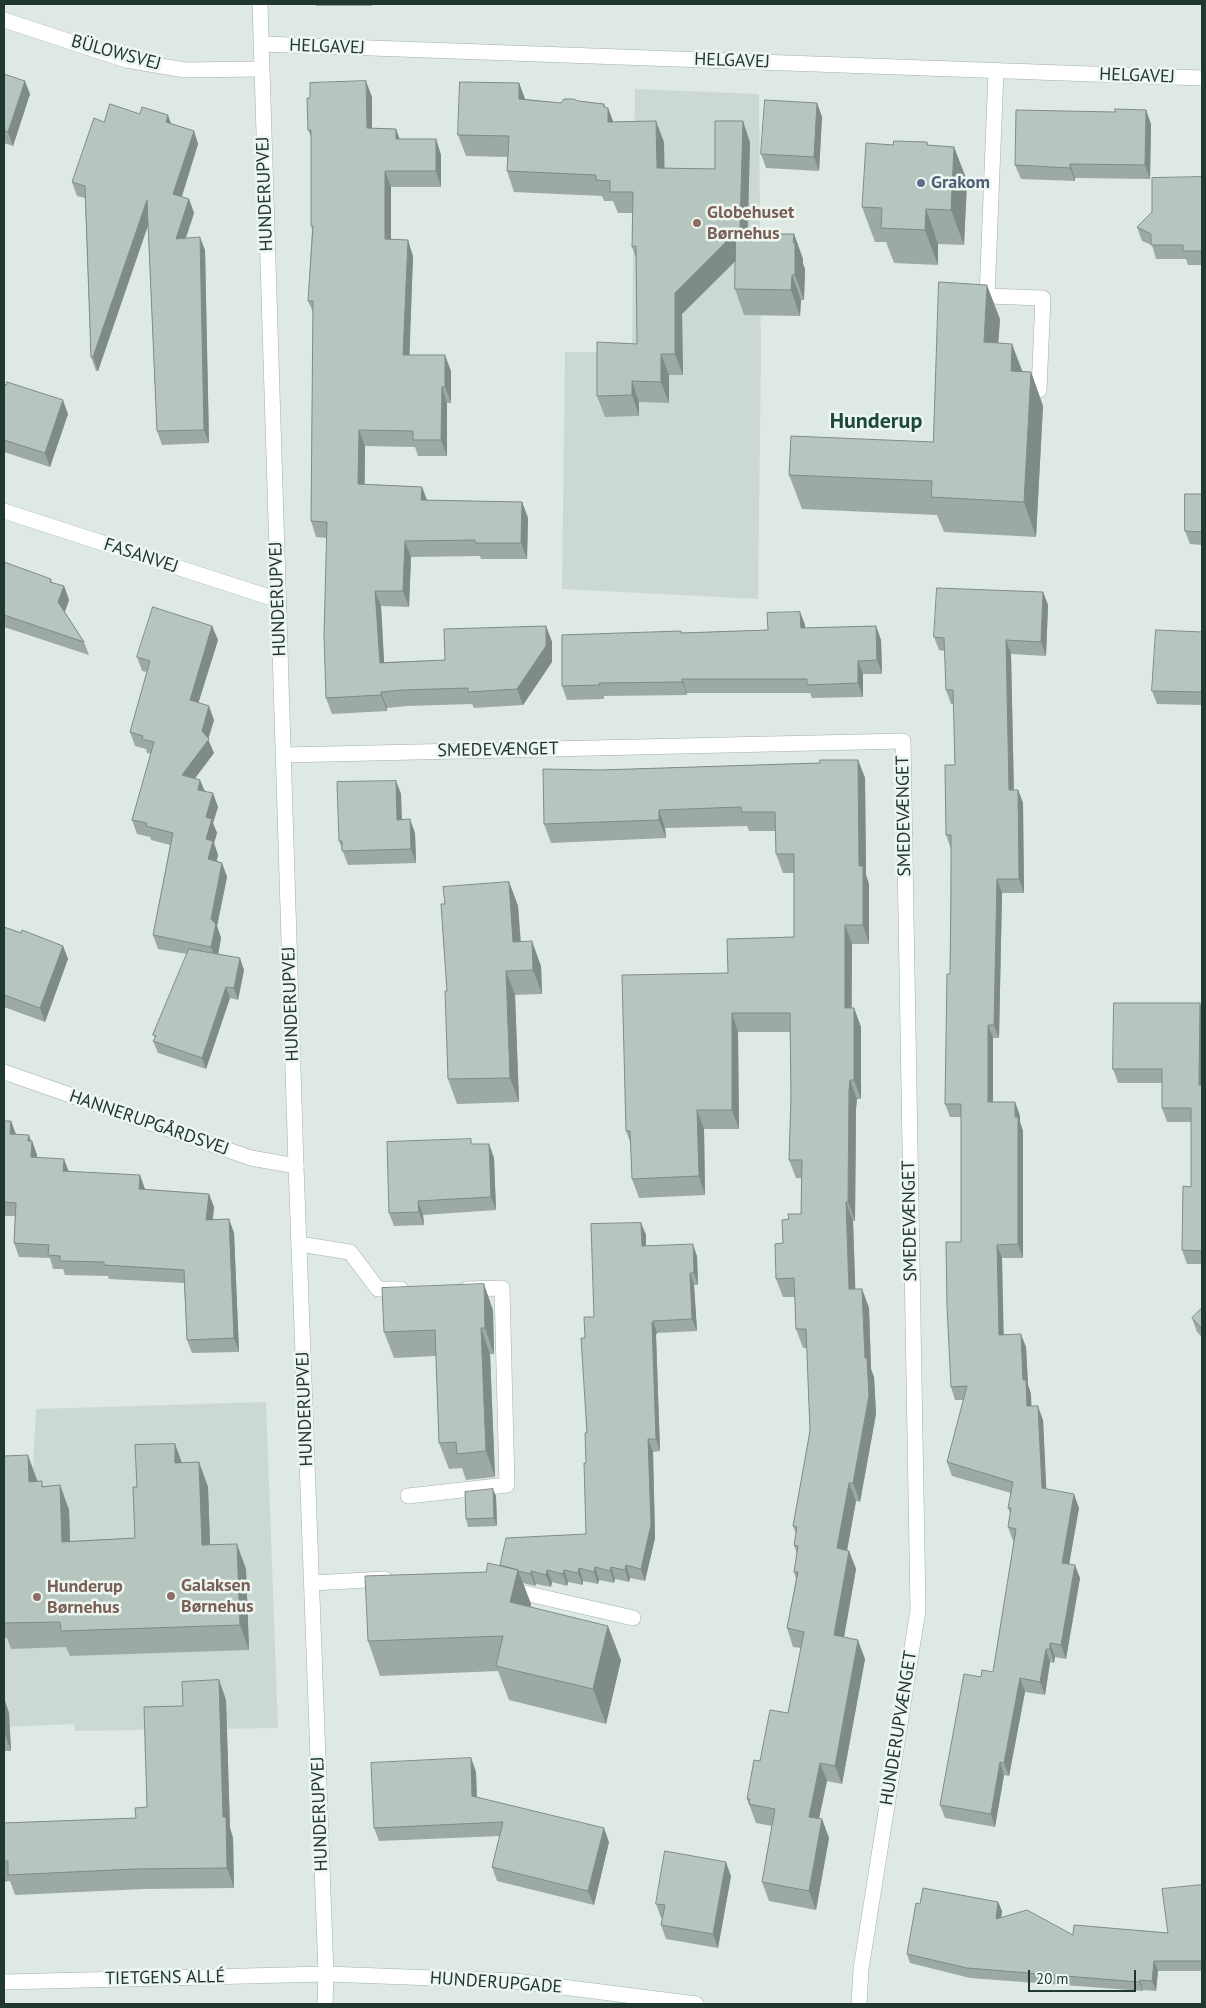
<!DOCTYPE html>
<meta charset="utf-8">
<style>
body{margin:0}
#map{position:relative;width:1206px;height:2008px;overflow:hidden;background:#dee9e3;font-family:"PT Sans",sans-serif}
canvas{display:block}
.frame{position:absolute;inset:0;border:5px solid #20382f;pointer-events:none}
.scale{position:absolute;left:1028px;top:1970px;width:108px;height:22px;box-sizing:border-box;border:2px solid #20382f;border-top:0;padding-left:6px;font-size:15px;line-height:18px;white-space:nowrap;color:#20382f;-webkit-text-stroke:4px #eef6f1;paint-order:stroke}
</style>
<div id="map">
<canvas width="1206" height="2008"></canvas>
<div class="frame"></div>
<div class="scale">20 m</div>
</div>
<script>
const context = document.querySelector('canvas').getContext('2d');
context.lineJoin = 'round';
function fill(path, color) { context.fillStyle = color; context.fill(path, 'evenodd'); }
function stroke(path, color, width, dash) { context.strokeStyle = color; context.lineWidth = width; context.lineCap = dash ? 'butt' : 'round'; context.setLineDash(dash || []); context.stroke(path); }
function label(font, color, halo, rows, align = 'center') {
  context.font = font + ' "PT Sans",sans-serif'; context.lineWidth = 5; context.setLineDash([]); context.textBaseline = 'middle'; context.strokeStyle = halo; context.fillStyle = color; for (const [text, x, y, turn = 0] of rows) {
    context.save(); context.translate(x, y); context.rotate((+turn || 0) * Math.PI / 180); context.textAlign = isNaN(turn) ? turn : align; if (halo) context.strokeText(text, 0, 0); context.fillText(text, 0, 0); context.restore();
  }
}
const built = new Path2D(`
 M 635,89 L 759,94 L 761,358 L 758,599 L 562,589 L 565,352 L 632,352 Z
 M 266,1402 L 278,1728 L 75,1731 L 74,1724 L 4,1727 L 4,1470 L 33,1469 L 36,1409 Z`);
const service = new Path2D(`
 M 996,71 L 987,296 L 1043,298 L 1039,390
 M 299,1244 L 350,1252 L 378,1289 L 401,1289
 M 408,1496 L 507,1485 L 502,1288 L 467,1289
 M 312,1583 L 385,1579
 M 507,1589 L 633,1618`);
const minor = new Path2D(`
 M 4,20 L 126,60 L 185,70 L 261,69
 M 261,44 L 1202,78
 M 4,511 L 278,600
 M 284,755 L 903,741 L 918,1610 L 861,1969 L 859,2004
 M 4,1072 L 251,1158 L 296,1166`);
const tertiary = new Path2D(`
 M 260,4 L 296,1166 L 326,1974 L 325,2004`);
const secondary = new Path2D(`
 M 4,1982 L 326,1974 L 515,1981 L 696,2004`);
const wall = new Path2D(`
 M 315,4 L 372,4 L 372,6 L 316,6 Z
 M 4,74 L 30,94 L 13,146 L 4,143 Z
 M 519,83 L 525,99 L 561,103 L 578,101 L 604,104 L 605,108 L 608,108 L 613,122 L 664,142 L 664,168 L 715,169 L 750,142 L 748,234 L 794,234 L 803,259 L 803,264 L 805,269 L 804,300 L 801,300 L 800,316 L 744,315 L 735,289 L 736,261 L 682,314 L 683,375 L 669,375 L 669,403 L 639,402 L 639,416 L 605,417 L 597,396 L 637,344 L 636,258 L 632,247 L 633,213 L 618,213 L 613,201 L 604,201 L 602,196 L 514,192 L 507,171 L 507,157 L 466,156 L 458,135 Z
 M 372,97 L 372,128 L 396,129 L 399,139 L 436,139 L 441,155 L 441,187 L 391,187 L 391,239 L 413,256 L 409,355 L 451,371 L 451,403 L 447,403 L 447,456 L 418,456 L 415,447 L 365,446 L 365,484 L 422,487 L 427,500 L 522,502 L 528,518 L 527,559 L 481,559 L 480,556 L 411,557 L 409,607 L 381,606 L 384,662 L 445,660 L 546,626 L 552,642 L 552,662 L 523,705 L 474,708 L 472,704 L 407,706 L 387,708 L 387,711 L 332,714 L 326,698 L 327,538 L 316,537 L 311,521 L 313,312 L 308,301 L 312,229 L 311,226 L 311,137 L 308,130 Z
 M 817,103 L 822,117 L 819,171 L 766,168 L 761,154 Z
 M 1146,110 L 1151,124 L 1150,179 L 1075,178 L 1075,181 L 1021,179 L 1015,165 Z
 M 104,122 L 171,124 L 194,131 L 198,144 L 182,197 L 189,199 L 194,213 L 186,238 L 205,250 L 209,443 L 162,445 L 157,431 L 148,225 L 98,371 L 96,371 L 91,357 L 85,198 L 77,196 L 72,182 Z
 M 927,142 L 928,146 L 954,147 L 967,181 L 964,245 L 938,244 L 938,265 L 894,263 L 886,242 L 875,242 L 862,207 L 893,145 Z
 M 1202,177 L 1202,265 L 1188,265 L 1186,259 L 1156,259 L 1152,245 L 1142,241 L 1137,227 Z
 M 1000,319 L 998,343 L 1022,371 L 1031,372 L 1043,406 L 1036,537 L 944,532 L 937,515 L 802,509 L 789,475 L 933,442 Z
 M 4,384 L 68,414 L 50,467 L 4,452 Z
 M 1202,494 L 1202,545 L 1190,544 L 1185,531 Z
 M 4,562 L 51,579 L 52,583 L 64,586 L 69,600 L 65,612 L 84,642 L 89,655 L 4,627 Z
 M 1043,592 L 1048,605 L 1046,656 L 1011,654 L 1014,790 L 1018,790 L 1023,803 L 1024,893 L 1002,893 L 999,1038 L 993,1038 L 993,1102 L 1015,1102 L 1020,1116 L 1020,1122 L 1023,1131 L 1023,1258 L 1002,1258 L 1003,1335 L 1026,1347 L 1028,1385 L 1031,1394 L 1031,1406 L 1043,1420 L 1046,1489 L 1079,1508 L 1069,1564 L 1080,1578 L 1066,1659 L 1055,1657 L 1054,1663 L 1050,1662 L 1045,1695 L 1025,1692 L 1009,1776 L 1004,1775 L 995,1827 L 945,1818 L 940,1805 L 981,1677 L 993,1672 L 1014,1541 L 1013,1541 L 1008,1527 L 1010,1513 L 1008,1508 L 1011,1493 L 952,1476 L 947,1462 L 964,1400 L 955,1400 L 951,1387 L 961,1242 L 961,1117 L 950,1117 L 945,1104 L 950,974 L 951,849 L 946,835 L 955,765 L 954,704 L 951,704 L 946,690 L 945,651 L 939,650 L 934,637 Z
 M 800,612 L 805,625 L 805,628 L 876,626 L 881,640 L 882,674 L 863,674 L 863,697 L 812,698 L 810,693 L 687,693 L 687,695 L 604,696 L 604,699 L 567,700 L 562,686 L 681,633 L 768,630 Z
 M 212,626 L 218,640 L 198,703 L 214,720 L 208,739 L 214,753 L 195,778 L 218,807 L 213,823 L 217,833 L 214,843 L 218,855 L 217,861 L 222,863 L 227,877 L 217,926 L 221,938 L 218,954 L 244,970 L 238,1000 L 230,998 L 206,1069 L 158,1053 L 153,1041 L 155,1038 L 153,1035 L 187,954 L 158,949 L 153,935 L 170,845 L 151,840 L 150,837 L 137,834 L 132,820 L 151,754 L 147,753 L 146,749 L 135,746 L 130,732 L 147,672 L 142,671 L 137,657 Z
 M 1202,632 L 1202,705 L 1157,704 L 1152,691 Z
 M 858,760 L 865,778 L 866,875 L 869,884 L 869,944 L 852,944 L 852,1008 L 854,1008 L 861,1027 L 861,1099 L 857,1099 L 856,1109 L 855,1221 L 853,1221 L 855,1289 L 862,1289 L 869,1308 L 871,1369 L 874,1377 L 876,1414 L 860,1502 L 856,1501 L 847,1550 L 849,1551 L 856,1569 L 844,1637 L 865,1659 L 842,1784 L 827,1781 L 819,1819 L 822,1819 L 829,1838 L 816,1910 L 769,1901 L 762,1882 L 772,1826 L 756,1823 L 747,1799 L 760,1761 L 788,1713 L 801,1648 L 793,1647 L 787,1628 L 796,1579 L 794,1572 L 797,1554 L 794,1545 L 796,1534 L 793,1526 L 810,1431 L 807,1348 L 803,1348 L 796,1329 L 795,1297 L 783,1297 L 776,1279 L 789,1219 L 801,1214 L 801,1178 L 796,1178 L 789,1160 L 791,1097 L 790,1032 L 738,1032 L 739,1129 L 704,1129 L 705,1195 L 639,1198 L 632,1179 L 631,1144 L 626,1131 L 728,973 L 794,937 L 794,873 L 783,873 L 776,854 L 775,831 L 749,831 L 747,826 L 665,828 L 666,838 L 551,843 L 544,824 L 600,770 L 820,763 Z
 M 396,781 L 401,794 L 402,820 L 415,833 L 416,863 L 348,865 L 339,841 Z
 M 509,882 L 518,906 L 521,942 L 541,966 L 542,994 L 515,995 L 519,1102 L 457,1104 L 448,1079 L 447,991 L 445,904 Z
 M 4,927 L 63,946 L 68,959 L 45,1022 L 4,1007 Z
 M 1200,1003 L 1202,1010 L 1202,1264 L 1187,1264 L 1182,1250 L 1191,1187 L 1191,1122 L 1167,1122 L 1162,1108 L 1162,1083 L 1118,1083 L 1113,1069 Z
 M 4,1121 L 11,1121 L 16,1134 L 32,1141 L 37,1155 L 37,1157 L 68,1171 L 145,1189 L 209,1194 L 214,1207 L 213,1219 L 229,1219 L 234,1233 L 239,1352 L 192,1353 L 187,1340 L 184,1283 L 109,1279 L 108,1276 L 65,1275 L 63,1269 L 53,1269 L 50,1258 L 19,1257 L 14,1243 L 15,1216 L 4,1216 Z
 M 472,1144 L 489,1144 L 494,1158 L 496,1210 L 423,1215 L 424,1225 L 394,1226 L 389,1213 Z
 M 641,1223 L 646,1235 L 646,1246 L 697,1256 L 698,1285 L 694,1285 L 697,1331 L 657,1333 L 656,1335 L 660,1451 L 653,1452 L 655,1538 L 645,1581 L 630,1578 L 629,1582 L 615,1579 L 614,1583 L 599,1580 L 598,1584 L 583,1581 L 583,1585 L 568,1582 L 567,1586 L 552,1582 L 551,1587 L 536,1584 L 535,1586 L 523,1583 L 531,1604 L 530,1607 L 621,1660 L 606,1724 L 509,1700 L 498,1671 L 380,1676 L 368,1641 L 486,1572 L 500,1565 L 586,1534 L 586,1463 L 587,1433 L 585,1338 L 594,1317 Z
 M 1202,1308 L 1202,1337 L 1197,1332 L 1192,1318 Z
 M 493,1310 L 494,1354 L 490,1354 L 495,1477 L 466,1480 L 462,1468 L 449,1469 L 439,1443 L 436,1356 L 394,1358 L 384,1332 Z
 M 175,1444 L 182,1463 L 199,1462 L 208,1487 L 210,1545 L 246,1569 L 249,1650 L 70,1656 L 66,1647 L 11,1649 L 7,1638 L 4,1638 L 4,1456 L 37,1480 L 37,1481 L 43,1486 L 60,1485 L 69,1510 L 70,1541 L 135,1538 L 137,1487 Z
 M 496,1496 L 497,1526 L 468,1527 L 466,1519 Z
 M 219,1680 L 226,1700 L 230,1828 L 233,1838 L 234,1888 L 143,1889 L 15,1895 L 10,1881 L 4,1882 L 4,1823 L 136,1818 L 147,1807 L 183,1706 Z
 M 4,1698 L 9,1713 L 11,1751 L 4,1751 Z
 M 471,1758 L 476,1772 L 477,1797 L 609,1842 L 594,1905 L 497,1881 L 492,1867 L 500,1836 L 379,1841 L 374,1828 Z
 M 731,1876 L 718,1948 L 666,1939 L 661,1925 L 663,1918 L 661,1918 L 656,1904 Z
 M 1202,1885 L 1202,1971 L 1158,1971 L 1156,1991 L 1143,1990 L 1143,1991 L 970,1978 L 910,1963 L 907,1954 L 920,1904 L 998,1902 L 1002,1911 L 1001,1917 L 1073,1935 L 1168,1933 Z`);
const shadedWall = new Path2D(`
 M 25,81 L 30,94 L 13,146 L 8,132 Z
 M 366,81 L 372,97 L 372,144 L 367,128 Z
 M 519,83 L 527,104 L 519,99 Z
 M 817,103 L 822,117 L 819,171 L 814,157 Z
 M 604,104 L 608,116 L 608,108 L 616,129 L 608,122 L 604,107 Z
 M 1146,110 L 1151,124 L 1150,179 L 1145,165 Z
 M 168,115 L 173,129 L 166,122 Z
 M 656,121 L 664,142 L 665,189 L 657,168 Z
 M 743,121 L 750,142 L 747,249 L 682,314 L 683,375 L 675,354 L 675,293 Z
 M 396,129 L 402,145 L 396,139 Z
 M 194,131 L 198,144 L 178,208 L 173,194 Z
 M 436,139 L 441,155 L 441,187 L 436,171 Z
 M 954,147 L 967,181 L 964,245 L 951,210 Z
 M 1070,164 L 1075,178 L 1075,181 L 1070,168 Z
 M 385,171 L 391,187 L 391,255 L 385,239 Z
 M 189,199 L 194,213 L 181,252 L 176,239 Z
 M 147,200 L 152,214 L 98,371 L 93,357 Z
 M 926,209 L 938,244 L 938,265 L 925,230 Z
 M 794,234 L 803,259 L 803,264 L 805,269 L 804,300 L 795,275 Z
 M 200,237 L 205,250 L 209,443 L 204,430 Z
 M 408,240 L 413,256 L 409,370 L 403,355 Z
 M 792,275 L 801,300 L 800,316 L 791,290 Z
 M 987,285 L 1000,319 L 996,377 L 984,342 Z
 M 1012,344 L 1025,378 L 1011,371 Z
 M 661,354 L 669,375 L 669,403 L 661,382 Z
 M 445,355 L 451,371 L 451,403 L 445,387 Z
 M 1031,372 L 1043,406 L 1036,537 L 1024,502 Z
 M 632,381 L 639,402 L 639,416 L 632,395 Z
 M 442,387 L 447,403 L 447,456 L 441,440 Z
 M 63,400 L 68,414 L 50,467 L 45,453 Z
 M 359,430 L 365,446 L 364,500 L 358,484 Z
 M 422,487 L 428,503 L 421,500 Z
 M 522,502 L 528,518 L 527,559 L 521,543 Z
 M 405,541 L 411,557 L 409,607 L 403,591 Z
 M 64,586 L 69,600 L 63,616 L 58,602 Z
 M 375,591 L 381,606 L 385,679 L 380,663 Z
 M 1043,592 L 1048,605 L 1046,656 L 1041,642 Z
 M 800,612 L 805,625 L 806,642 L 801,628 Z
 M 212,626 L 218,640 L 195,714 L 190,700 Z
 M 546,626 L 552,642 L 552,662 L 523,705 L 517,689 Z
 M 876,626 L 881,640 L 882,674 L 877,660 Z
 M 1006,640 L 1011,654 L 1014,803 L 1009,790 Z
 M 858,661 L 863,674 L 863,697 L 858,683 Z
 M 682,679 L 687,693 L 687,695 L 682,682 Z
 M 381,692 L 387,708 L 387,711 L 381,695 Z
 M 209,706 L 214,720 L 208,740 L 214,753 L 187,789 L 182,775 L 202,731 Z
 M 858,760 L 865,778 L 866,875 L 869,884 L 869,944 L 863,925 L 859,866 Z
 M 200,780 L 206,794 L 198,790 Z
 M 396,781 L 401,794 L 402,834 L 397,820 Z
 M 1018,790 L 1023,803 L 1024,893 L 1019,879 Z
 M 213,793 L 218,807 L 213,823 L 217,833 L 214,843 L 218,855 L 213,873 L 208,859 L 206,839 L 206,817 Z
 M 659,810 L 665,828 L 666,838 L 659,820 Z
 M 410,819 L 415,833 L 416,863 L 411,849 Z
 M 222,863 L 227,877 L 217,926 L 221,938 L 217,961 L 211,947 L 211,919 Z
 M 997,879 L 1002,893 L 999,1038 L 994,1025 Z
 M 509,882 L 518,906 L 522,966 L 513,942 Z
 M 845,925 L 852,944 L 851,1027 L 845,1008 Z
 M 532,941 L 541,966 L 542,994 L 533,970 Z
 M 63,946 L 68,959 L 45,1022 L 40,1008 Z
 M 240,958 L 244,970 L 238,1000 L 234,988 Z
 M 506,971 L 515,995 L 519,1102 L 510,1078 Z
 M 226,987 L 230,998 L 206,1069 L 202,1058 Z
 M 1200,1003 L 1202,1010 L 1202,1095 L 1199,1085 Z
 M 854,1008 L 861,1027 L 861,1099 L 854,1080 Z
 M 732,1013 L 738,1032 L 739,1129 L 732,1110 Z
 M 988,1025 L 993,1038 L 993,1116 L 988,1102 Z
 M 850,1080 L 857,1099 L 856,1109 L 855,1221 L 848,1202 L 849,1090 Z
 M 1015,1102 L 1020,1116 L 1020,1122 L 1023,1131 L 1023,1258 L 1018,1244 Z
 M 697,1110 L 704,1129 L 705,1195 L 699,1176 Z
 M 11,1121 L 16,1135 L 10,1134 Z
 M 29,1135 L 32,1144 L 32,1141 L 37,1155 L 36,1170 L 31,1157 L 28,1141 Z
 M 489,1144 L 494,1158 L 496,1210 L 491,1197 Z
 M 64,1159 L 69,1172 L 63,1171 Z
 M 140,1175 L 145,1189 L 139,1189 Z
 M 209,1194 L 214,1207 L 211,1233 L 206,1220 Z
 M 418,1201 L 423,1215 L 424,1225 L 419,1212 Z
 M 846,1202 L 853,1221 L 856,1308 L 849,1289 Z
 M 229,1219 L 234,1233 L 239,1352 L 234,1338 Z
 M 641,1223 L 646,1235 L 646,1258 L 642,1246 Z
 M 693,1244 L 697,1256 L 698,1285 L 694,1273 Z
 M 997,1245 L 1002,1258 L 1004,1348 L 999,1335 Z
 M 690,1273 L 694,1285 L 697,1331 L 692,1319 Z
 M 484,1284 L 493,1310 L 494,1354 L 485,1328 Z
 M 862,1289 L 869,1308 L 871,1369 L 874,1377 L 876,1414 L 860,1502 L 853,1483 L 865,1358 Z
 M 653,1321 L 657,1333 L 656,1335 L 660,1451 L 656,1439 L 652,1323 Z
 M 481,1328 L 490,1354 L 495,1477 L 486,1451 Z
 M 1021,1334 L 1026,1347 L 1028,1385 L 1031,1394 L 1032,1419 L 1027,1406 L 1023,1380 Z
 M 1038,1406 L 1043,1420 L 1047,1502 L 1042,1488 Z
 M 648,1439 L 653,1452 L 655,1538 L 645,1581 L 641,1569 Z
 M 175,1444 L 184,1469 L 175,1463 Z
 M 28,1455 L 37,1480 L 38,1507 L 29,1482 Z
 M 199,1462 L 208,1487 L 211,1570 L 202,1545 Z
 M 849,1483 L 856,1501 L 844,1567 L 837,1548 Z
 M 60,1485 L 69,1510 L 71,1567 L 62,1542 Z
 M 493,1489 L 496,1496 L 497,1526 L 494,1518 Z
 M 1074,1494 L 1079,1508 L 1067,1576 L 1062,1563 Z
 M 237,1544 L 246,1569 L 249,1650 L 240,1625 Z
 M 849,1551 L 856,1569 L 841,1654 L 834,1635 Z
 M 626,1565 L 630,1578 L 629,1582 L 625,1570 Z
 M 1075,1565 L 1080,1578 L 1066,1659 L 1061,1645 Z
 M 595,1567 L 599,1580 L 598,1584 L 594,1572 Z
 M 611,1567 L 615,1579 L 614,1583 L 610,1571 Z
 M 579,1568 L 583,1581 L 583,1585 L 578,1573 Z
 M 518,1570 L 531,1604 L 523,1636 L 510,1602 Z
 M 547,1570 L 552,1582 L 551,1587 L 546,1575 Z
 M 564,1570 L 568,1582 L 567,1586 L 563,1574 Z
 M 531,1571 L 536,1584 L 535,1586 L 531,1574 Z
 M 608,1626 L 621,1660 L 606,1724 L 593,1689 Z
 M 858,1640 L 865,1659 L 842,1784 L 835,1766 Z
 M 1050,1643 L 1055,1657 L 1054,1663 L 1050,1649 Z
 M 1046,1649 L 1050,1662 L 1045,1695 L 1040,1682 Z
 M 1020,1678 L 1025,1692 L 1009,1776 L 1004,1763 Z
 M 219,1680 L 226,1700 L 230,1828 L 233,1838 L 234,1888 L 227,1868 L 223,1817 Z
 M 4,1698 L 9,1713 L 11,1751 L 4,1732 Z
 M 471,1758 L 476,1772 L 477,1809 L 472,1796 Z
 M 1000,1762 L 1004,1775 L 995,1827 L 991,1814 Z
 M 820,1763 L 827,1781 L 815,1836 L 809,1817 Z
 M 822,1819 L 829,1838 L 816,1910 L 809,1891 Z
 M 604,1828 L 609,1842 L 594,1905 L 588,1891 Z
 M 726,1862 L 731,1876 L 718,1948 L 713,1934 Z
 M 998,1902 L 1002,1911 L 1000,1928 L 996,1919 Z
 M 1154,1961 L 1158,1971 L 1156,1991 L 1152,1981 Z
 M 1140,1980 L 1143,1990 L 1143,1991 L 1139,1982 Z`);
const building = new Path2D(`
 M 4,74 L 25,81 L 8,132 L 4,130 Z
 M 366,81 L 367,128 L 396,129 L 396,139 L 436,139 L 436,171 L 385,171 L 385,239 L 408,240 L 403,355 L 445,355 L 445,387 L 442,387 L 441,440 L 413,440 L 413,431 L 359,430 L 358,484 L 422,487 L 421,500 L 522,502 L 521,543 L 475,543 L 475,540 L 405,541 L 403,591 L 375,591 L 380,663 L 445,660 L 444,629 L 546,626 L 546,646 L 517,689 L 468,692 L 468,688 L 402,690 L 381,692 L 381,695 L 326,698 L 324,635 L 327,522 L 311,521 L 313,301 L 308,301 L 313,226 L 311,226 L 311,130 L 308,130 L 307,98 L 310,98 L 310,83 Z
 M 460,82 L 519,83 L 519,99 L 561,103 L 564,99 L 574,99 L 578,101 L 604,104 L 604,107 L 608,108 L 608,122 L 656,121 L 657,168 L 715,169 L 715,121 L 743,121 L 740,228 L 675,293 L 675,354 L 661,354 L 661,382 L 632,381 L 632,395 L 597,396 L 597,342 L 637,344 L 636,246 L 632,247 L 633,192 L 610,192 L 610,181 L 596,180 L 596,175 L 507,171 L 509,136 L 458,135 Z
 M 765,100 L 817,103 L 814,157 L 761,154 Z
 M 110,104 L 140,114 L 142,107 L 168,115 L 166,122 L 194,131 L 173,194 L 189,199 L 176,239 L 200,237 L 204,430 L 157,431 L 147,200 L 93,357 L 91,357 L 85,186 L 72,182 L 94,118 L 104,122 Z
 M 1115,109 L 1146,110 L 1145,165 L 1070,164 L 1070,168 L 1015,165 L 1016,110 L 1115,112 Z
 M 894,141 L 927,142 L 927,145 L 954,147 L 951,210 L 926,209 L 925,230 L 881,228 L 882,208 L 862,207 L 866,143 L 893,145 Z
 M 1202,177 L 1202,251 L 1183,251 L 1183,245 L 1151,245 L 1151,234 L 1137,227 L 1152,212 L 1152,178 Z
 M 736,234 L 794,234 L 793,243 L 795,243 L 795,275 L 792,275 L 791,290 L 735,289 Z
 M 939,282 L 987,285 L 984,342 L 1012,344 L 1011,371 L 1031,372 L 1024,502 L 931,497 L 932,481 L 789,475 L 791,436 L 933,442 Z
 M 7,382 L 63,400 L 45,453 L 4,440 L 4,384 L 6,385 Z
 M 1185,494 L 1202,494 L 1202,532 L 1185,531 Z
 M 4,562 L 51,579 L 50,582 L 64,586 L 58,602 L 84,642 L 4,615 Z
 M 937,588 L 1043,592 L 1041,642 L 1006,640 L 1009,790 L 1018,790 L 1019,879 L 997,879 L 994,1025 L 988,1025 L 988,1102 L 1015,1102 L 1015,1117 L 1018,1117 L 1018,1244 L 997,1245 L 999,1335 L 1021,1334 L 1023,1380 L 1026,1380 L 1027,1406 L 1038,1406 L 1042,1488 L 1074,1494 L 1062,1563 L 1075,1565 L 1061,1645 L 1050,1643 L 1050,1649 L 1046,1649 L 1040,1682 L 1020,1678 L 1004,1763 L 1000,1762 L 991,1814 L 940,1805 L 964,1674 L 981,1677 L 982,1670 L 993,1672 L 1016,1529 L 1008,1527 L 1011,1508 L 1008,1508 L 1013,1482 L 947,1462 L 967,1386 L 951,1387 L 947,1306 L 946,1242 L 961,1242 L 961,1104 L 945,1104 L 947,974 L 950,974 L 951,892 L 951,835 L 946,835 L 945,765 L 955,765 L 953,690 L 946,690 L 944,638 L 934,637 Z
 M 153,607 L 212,626 L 190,700 L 209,706 L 202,731 L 209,739 L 182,775 L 200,780 L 198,790 L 213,793 L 206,817 L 212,819 L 206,839 L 213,841 L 208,859 L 222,863 L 211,919 L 216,924 L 211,947 L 153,935 L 173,833 L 146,826 L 147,823 L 132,820 L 154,742 L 142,739 L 143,736 L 130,732 L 150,661 L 137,657 Z
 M 800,612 L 801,628 L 876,626 L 877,660 L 858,661 L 858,683 L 807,685 L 807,679 L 682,679 L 682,682 L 599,683 L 600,685 L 562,686 L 562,635 L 681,631 L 681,633 L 768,630 L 767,613 Z
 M 1156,630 L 1202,632 L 1202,692 L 1152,691 Z
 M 820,760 L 858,760 L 859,866 L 863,866 L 863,925 L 845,925 L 845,1008 L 854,1008 L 854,1080 L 850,1080 L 849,1090 L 848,1202 L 846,1202 L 849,1289 L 862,1289 L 865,1358 L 867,1358 L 869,1396 L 853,1483 L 849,1483 L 837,1548 L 849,1551 L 834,1635 L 858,1640 L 835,1766 L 820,1763 L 809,1817 L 822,1819 L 809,1891 L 762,1882 L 775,1809 L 749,1804 L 750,1799 L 747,1799 L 754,1760 L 760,1761 L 770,1710 L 788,1713 L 804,1632 L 787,1628 L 798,1572 L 794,1572 L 798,1546 L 794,1545 L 797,1527 L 793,1526 L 810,1431 L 806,1329 L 796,1329 L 794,1278 L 776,1279 L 775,1244 L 783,1243 L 782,1220 L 789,1219 L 788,1214 L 801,1214 L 802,1160 L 789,1160 L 791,1097 L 790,1013 L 732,1013 L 732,1110 L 697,1110 L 699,1176 L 632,1179 L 630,1131 L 626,1131 L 622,975 L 728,973 L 727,939 L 794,937 L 794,854 L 776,854 L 775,812 L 742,812 L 741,807 L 659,810 L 659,820 L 544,824 L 543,769 L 600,770 L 820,763 Z
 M 396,781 L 397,820 L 410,819 L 411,849 L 342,851 L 342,841 L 339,841 L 337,782 Z
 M 509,882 L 513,942 L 532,941 L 533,970 L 506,971 L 510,1078 L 448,1079 L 445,991 L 447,991 L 441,904 L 445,904 L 443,887 Z
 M 4,927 L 21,933 L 22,930 L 63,946 L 40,1008 L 4,995 Z
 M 189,949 L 240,958 L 234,988 L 226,987 L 202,1058 L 153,1041 L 156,1036 L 153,1035 Z
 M 1114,1003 L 1200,1003 L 1199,1085 L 1202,1085 L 1202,1251 L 1182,1250 L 1183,1186 L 1191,1187 L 1191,1108 L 1162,1108 L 1162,1069 L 1113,1069 Z
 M 4,1121 L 11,1121 L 10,1134 L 29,1135 L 28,1141 L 32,1141 L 31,1157 L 64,1159 L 63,1171 L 140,1175 L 139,1189 L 209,1194 L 206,1220 L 229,1219 L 234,1338 L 187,1340 L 184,1270 L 104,1265 L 104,1262 L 60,1261 L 60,1256 L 48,1255 L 49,1245 L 14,1243 L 16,1203 L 4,1202 Z
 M 471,1139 L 471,1144 L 489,1144 L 491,1197 L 418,1201 L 419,1212 L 389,1213 L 387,1142 Z
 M 641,1223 L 642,1246 L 693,1244 L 694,1273 L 690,1273 L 692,1319 L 653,1321 L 652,1323 L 656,1439 L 648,1439 L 651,1525 L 641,1569 L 626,1565 L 625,1570 L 611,1567 L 610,1571 L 595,1567 L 594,1572 L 579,1568 L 578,1573 L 564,1570 L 563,1574 L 547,1570 L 546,1575 L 531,1571 L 531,1574 L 518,1571 L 518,1570 L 500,1565 L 506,1538 L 586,1534 L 584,1463 L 586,1463 L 585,1433 L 587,1433 L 581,1338 L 585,1338 L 584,1317 L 594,1317 L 591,1224 Z
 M 484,1284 L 485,1328 L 481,1328 L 486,1451 L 457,1454 L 456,1442 L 439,1443 L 435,1330 L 384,1332 L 382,1288 Z
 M 1202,1308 L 1202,1329 L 1192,1318 Z
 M 175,1444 L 175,1463 L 199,1462 L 202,1545 L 237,1544 L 240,1625 L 61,1631 L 60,1622 L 4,1623 L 4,1456 L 28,1455 L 29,1482 L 42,1481 L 42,1487 L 60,1485 L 62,1542 L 135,1538 L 133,1487 L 137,1487 L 135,1445 Z
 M 493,1489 L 494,1518 L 466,1519 L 465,1492 Z
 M 488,1563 L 518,1570 L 510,1602 L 608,1626 L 593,1689 L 496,1666 L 503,1636 L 368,1641 L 365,1576 L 486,1572 Z
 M 219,1680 L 223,1817 L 226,1817 L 227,1868 L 135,1869 L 8,1875 L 8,1861 L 4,1861 L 4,1823 L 136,1818 L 135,1808 L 147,1807 L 144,1707 L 183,1706 L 182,1682 Z
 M 471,1758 L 472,1796 L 604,1828 L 588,1891 L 492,1867 L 503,1822 L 374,1828 L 371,1763 Z
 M 665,1851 L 726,1862 L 713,1934 L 661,1925 L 665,1905 L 656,1904 Z
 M 1202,1885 L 1202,1961 L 1154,1961 L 1152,1981 L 1140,1980 L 1139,1982 L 967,1968 L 907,1954 L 916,1903 L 920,1904 L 923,1888 L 998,1902 L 996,1919 L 1027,1910 L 1073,1935 L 1074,1925 L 1168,1933 L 1162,1889 Z`);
const markers = [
 [921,183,5,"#5c6f8a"],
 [697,223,5,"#8d6e63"],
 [171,1596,5,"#8d6e63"],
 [37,1597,5,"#8d6e63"]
];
const streetNames = [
 ["HELGAVEJ",327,47,2],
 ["BÜLOWSVEJ",116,53,15],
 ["HELGAVEJ",732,61,2],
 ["HELGAVEJ",1137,76,2],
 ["HUNDERUPVEJ",265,194,-92],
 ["FASANVEJ",141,556,18],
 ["HUNDERUPVEJ",278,599,-92],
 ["SMEDEVÆNGET",498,750,-1],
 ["SMEDEVÆNGET",904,816,-91],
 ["HUNDERUPVEJ",291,1004,-92],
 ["HANNERUPGÅRDSVEJ",149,1123,19],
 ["SMEDEVÆNGET",910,1221,-91],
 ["HUNDERUPVEJ",305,1409,-92],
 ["HUNDERUPVÆNGET",899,1728,-81],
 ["HUNDERUPVEJ",320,1814,-92],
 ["TIETGENS ALLÉ",165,1978,-1],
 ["HUNDERUPGADE",496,1983,4]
];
const serviceNames = [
 ["Grakom",931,183]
];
const educationNames = [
 ["Globehuset",707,213],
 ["Børnehus",707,234],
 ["Galaksen",181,1586],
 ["Børnehus",181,1607],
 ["Hunderup",47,1587],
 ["Børnehus",47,1608]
];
const districtNames = [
 ["Hunderup",876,422]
];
fill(built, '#ccd9d2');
stroke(service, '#a1b0a9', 16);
stroke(minor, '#a1b0a9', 16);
stroke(tertiary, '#a1b0a9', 16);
stroke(secondary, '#9db4aa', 16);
stroke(service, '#fff', 15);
stroke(minor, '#fff', 15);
stroke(tertiary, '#fff', 15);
stroke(secondary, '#fff', 15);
fill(wall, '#9daaa4');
fill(shadedWall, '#7f8b86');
fill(building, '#b6c6bf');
stroke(building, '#7f8b86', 1);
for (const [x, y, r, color] of markers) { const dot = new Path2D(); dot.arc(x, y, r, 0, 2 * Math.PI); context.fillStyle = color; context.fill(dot); stroke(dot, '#eef6f1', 2); }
label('18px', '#20382f', '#eef6f1', streetNames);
label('bold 18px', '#4e5e75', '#eef6f1', serviceNames, 'left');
label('bold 18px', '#785e54', '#eef6f1', educationNames, 'left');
label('bold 22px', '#1d493b', '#eef6f1', districtNames);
</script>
